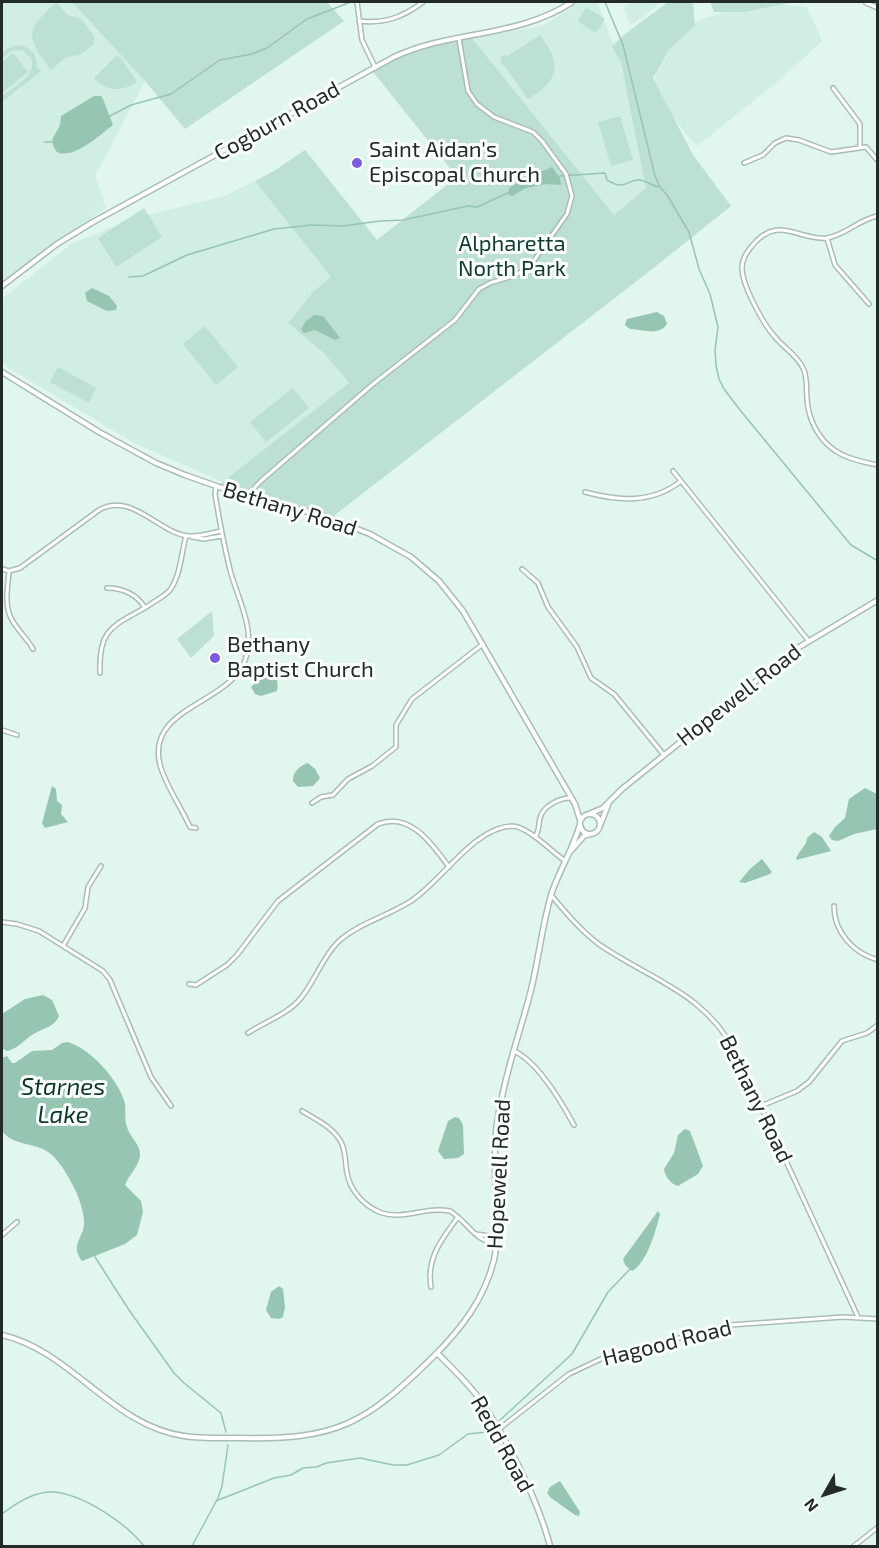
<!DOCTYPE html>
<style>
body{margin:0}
#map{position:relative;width:879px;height:1548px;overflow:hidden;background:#e1f6ed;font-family:"Exo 2",sans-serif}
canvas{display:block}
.frame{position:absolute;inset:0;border:3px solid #232b27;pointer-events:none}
.north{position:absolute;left:795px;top:1464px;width:60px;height:60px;-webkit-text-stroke:4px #fbfffd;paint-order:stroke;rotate:231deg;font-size:16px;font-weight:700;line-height:24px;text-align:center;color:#232b27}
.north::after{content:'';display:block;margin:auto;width:21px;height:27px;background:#232b27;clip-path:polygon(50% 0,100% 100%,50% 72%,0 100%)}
</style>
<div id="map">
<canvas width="879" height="1548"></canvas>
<div class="frame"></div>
<div class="north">N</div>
</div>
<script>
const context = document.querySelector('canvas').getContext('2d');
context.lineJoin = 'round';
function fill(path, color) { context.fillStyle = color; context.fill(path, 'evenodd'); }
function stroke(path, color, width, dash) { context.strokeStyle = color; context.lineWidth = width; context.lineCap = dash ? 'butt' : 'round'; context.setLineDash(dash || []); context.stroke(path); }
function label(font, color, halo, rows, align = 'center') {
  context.font = font + ' "Exo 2",sans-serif'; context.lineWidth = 6; context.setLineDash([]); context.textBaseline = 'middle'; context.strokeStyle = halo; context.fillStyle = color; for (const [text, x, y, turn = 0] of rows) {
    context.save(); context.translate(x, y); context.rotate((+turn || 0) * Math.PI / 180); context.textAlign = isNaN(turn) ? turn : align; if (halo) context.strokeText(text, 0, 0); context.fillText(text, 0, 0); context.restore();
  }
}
const built = new Path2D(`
 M 2,2 L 72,2 L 145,81 L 95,176 L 106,208 L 2,281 Z
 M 580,2 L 597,2 L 621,64 L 647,188 L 614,215 L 472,38 L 542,26 Z
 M 631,2 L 661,2 L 642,18 L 630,25 L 624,8 Z
 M 760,2 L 807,7 L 822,41 L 781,79 L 697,146 L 653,94 L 659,52 L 701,19 Z
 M 255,181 L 331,277 L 313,292 L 288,323 L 325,354 L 349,383 L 223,482 L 134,443 L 10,369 L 2,362 L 2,299 L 71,244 L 115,226 L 122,221 L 225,196 Z`);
const green = new Path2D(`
 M 56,2 L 68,15 L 81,19 L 94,36 L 94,44 L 80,55 L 66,57 L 51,70 C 25,35 25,32 56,2 Z
 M 72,2 L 327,2 L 344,21 L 185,129 L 145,81 Z
 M 668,2 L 693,2 L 695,26 L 669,49 L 653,78 L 693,155 L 731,206 L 656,266 L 331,518 L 255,498 L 220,484 L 349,383 L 325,354 L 288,323 L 313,292 L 331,277 L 255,181 L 274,171 L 305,150 L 377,240 L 457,177 L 370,68 C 404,55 436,43 472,38 L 614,215 L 646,188 L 621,63 L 612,46 L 625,34 Z
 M 710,2 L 795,2 L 744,12 L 714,12 Z
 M 586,7 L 605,19 L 596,33 L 578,21 Z
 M 540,35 C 562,64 560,80 528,99 L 505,66 L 501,63 L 501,58 L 503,55 L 508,56 Z
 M 18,45 C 31,47 38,55 37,68 L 41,71 L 2,102 L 2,96 C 14,87 37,76 31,58 L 22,50 L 12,51 L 2,58 L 2,53 L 9,48 Z
 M 13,53 L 28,72 L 2,93 L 2,62 Z
 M 116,56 L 120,57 L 137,82 C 122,92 106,92 94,78 Z
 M 620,116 L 633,160 L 611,166 L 598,122 Z
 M 144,208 L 162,237 L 116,267 L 98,238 Z
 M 205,326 L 238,367 L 216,385 L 183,344 Z
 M 58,367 L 96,388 L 89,403 L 50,382 Z
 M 293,388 L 309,408 L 266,442 L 250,422 Z
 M 212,611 L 214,636 L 191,658 L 177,639 Z`);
const water = new Path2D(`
 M 94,96 L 101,96 L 103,99 L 113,125 C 100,135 73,160 57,152 C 48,139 54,138 59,127 C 61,124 60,120 61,116 Z
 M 552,167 L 560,178 L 561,185 L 546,184 L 526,188 L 512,196 L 509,195 L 509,188 L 526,178 Z
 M 92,288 L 109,296 L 117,306 L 116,310 L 107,311 L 87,301 L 85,293 Z
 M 657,312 L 664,316 L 667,324 C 658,337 642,329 630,329 L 625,325 L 627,319 Z
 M 314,315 L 323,316 L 340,338 L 335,340 L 315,330 L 304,333 L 301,329 L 306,321 Z
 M 271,667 C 276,672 279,684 277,691 L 261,696 L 255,694 L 251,687 Z
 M 308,763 L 315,769 L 320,778 L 313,786 L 298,787 L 293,781 C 292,773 300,765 308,763 Z
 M 52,786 L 56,789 L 57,801 L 62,805 L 61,814 L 68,822 L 45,828 L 42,823 Z
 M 865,788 L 877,794 L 877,829 L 854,834 L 838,841 L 832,840 L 829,836 L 835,827 L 845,818 L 849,799 Z
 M 814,832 L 822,837 L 831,851 L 796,860 C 797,852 807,846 807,838 Z
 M 762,859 L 772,872 L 770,874 L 745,883 L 739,882 L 750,869 Z
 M 43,995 L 52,1000 L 59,1016 C 54,1028 42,1028 32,1035 C 23,1041 17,1049 7,1051 L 3,1049 L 2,1014 L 25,999 Z
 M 67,1042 C 89,1047 120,1081 125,1104 C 126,1112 124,1119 127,1127 C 130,1138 141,1144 140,1156 C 138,1168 129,1174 125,1185 L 141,1201 L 143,1212 L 137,1235 L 125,1244 L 82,1261 C 69,1244 85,1237 84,1222 C 84,1210 77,1192 71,1182 C 66,1172 57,1158 48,1152 C 34,1142 13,1146 2,1131 L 2,1058 L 7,1056 L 12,1063 L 15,1063 L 32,1051 L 52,1050 L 62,1043 Z
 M 455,1117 L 459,1118 L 463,1125 L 464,1154 L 458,1158 L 444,1159 L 438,1151 L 448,1121 Z
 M 685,1129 L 690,1131 L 703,1166 L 698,1174 L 678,1186 C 671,1184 665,1177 664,1169 L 674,1153 L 678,1135 Z
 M 658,1211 L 660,1214 C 656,1230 647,1263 632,1271 L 625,1265 L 623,1259 Z
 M 279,1286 L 283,1289 L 285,1307 L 283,1317 L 279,1319 L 271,1318 L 266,1310 L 271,1292 Z
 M 560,1481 L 580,1512 L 579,1516 L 575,1515 L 551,1498 L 547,1493 L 550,1487 Z`);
const stream = new Path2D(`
 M 605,2 L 623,45 L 655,176 L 660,187 L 667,195 L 689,232 L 699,269 L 710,294 L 718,327 L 715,350 L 716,365 L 719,379 L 724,389 L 740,410 L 851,545 L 878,561
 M 110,116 L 131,105 L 171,94 L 220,60 L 252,54 L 267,48 L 307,19 L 351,2
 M 45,142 L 53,142
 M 560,176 L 605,173 L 607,180 C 627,192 625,179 640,180 C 646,181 653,186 659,187
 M 129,277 L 143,276 L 187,255 L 274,229 L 312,225 L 343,226 L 380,221 L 403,220 L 468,206 L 477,207 L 510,192
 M 95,1257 L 129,1310 L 174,1373 L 184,1383 L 221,1413 L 226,1432
 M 216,1501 L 274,1478 L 291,1475 L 303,1468 L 317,1467 L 326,1463 L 360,1458 L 393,1465 L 407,1465 L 439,1455 L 468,1434 L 487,1432 L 572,1354 L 608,1292 L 630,1269
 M 2,1514 C 16,1503 34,1491 53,1492 C 83,1494 126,1523 144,1546
 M 192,1546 L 218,1498 L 222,1486 L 228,1445`);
const street = new Path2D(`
 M 357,2 L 362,40 L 375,67
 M 866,3 L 878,8
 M 359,21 C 385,24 403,17 423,2
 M 833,88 L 860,124 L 860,146
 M 744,163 L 763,155 L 775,143 L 786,138 L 799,140 L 831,152 L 866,147 L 878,161
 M 878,216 C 859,219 846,235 827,238 C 798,241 778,213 751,247 C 746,253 742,260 742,268 C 742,285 763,324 775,337 C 784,348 797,355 803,368 C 808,378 806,389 807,399 C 808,415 814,429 824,441 C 838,457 858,461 878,465
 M 827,238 L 835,265 L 869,304
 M 673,471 L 808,640
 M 585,492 C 618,501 652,504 681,481
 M 251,498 L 255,487 L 262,480 L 373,384 L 455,320 L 479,289 L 490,283 L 516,275 L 530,266 L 567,214 L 572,196 L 566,174 L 542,141 L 533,132 L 494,117 L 477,104 L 468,91 L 459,39
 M 192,537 L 204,539 L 222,536
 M 2,569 L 9,571 L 20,568 L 99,510 C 132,491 159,534 189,536 C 199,537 211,533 221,531
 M 522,569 L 538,583 L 548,607 L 577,647 L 591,678 L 614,694 L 664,755
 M 9,571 C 8,586 4,604 11,618 C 16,629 27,638 33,649
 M 107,588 C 122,588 137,594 145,608
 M 100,673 C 98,625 116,626 151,604 C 158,599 165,596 170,590 C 181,574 181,554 186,536
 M 2,730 L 17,735
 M 312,803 L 321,797 L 333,795 L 348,779 L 372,766 L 396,747 L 396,725 L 412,699 L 483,644
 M 196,828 L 190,827 C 181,807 166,786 160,765 C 145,704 236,705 247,654 C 254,627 237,596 230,570 C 224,545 219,519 215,494 L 216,487
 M 535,837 C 540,830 538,826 540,818 C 543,806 559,798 571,798
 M 551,895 C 566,913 581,931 600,945 C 653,981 704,992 736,1053 L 858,1317
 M 834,906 C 834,932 853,953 878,960
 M 2,922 L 17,924 L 39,931 L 103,971 L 110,980 L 151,1077 L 171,1106
 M 63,946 L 85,908 L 88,887 L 101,866
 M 189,984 L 196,985 L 227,965 L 237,955 L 278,901 L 378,824 C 410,811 433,845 449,867
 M 248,1033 C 266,1021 287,1015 301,998 C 315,981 323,956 339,941 C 359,923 388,916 411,901 C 441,882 474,827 512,826 C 527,826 551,851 564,860
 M 514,1051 C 537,1061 562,1103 574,1125
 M 761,1106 L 797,1091 L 809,1082 L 842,1041 L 867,1033 L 878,1025
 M 302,1111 C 315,1119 333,1127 341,1142 C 346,1151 345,1163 347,1173 C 350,1191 365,1207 382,1213 C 404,1220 427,1206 450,1211 C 469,1223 472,1239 496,1244
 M 476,1234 L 496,1237
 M 2,1235 L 17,1222
 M 431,1287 C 426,1258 442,1239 458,1217
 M 499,1429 L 569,1374 L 605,1357 L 730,1325 L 843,1317 L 878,1319
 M 854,1546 L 878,1527`);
const secondary = new Path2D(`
 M 2,286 L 57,244 L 93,222 L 394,57 C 451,30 518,38 572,2
 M 2,372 L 99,432 L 156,463 L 185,475 L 236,493 L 324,516 L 370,534 L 411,557 L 439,581 L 463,611 L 575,804 L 580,820
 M 591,813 L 603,808 L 622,789 L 796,649 L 878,600
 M580 824a10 10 0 1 1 20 0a10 10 0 1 1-20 0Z
 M 601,823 L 608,805
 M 569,853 L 584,836 L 590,834
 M 2,1335 C 72,1351 112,1426 184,1436 C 203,1439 223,1438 242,1438 C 338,1440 366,1423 433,1357 C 461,1329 484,1300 494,1260 C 500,1231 496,1200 495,1171 C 494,1146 496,1121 502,1097 C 509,1061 522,1026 531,990 C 539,958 542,924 552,892 C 560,869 574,847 580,824
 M 437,1353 C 451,1367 466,1381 478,1397 C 506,1436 538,1500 550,1546`);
const markers = [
 [357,163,6,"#7b5fda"],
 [215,658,6,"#7b5fda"]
];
const streetNames = [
 ["Cogburn Road",277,121,-29],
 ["Bethany Road",290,509,17],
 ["Hopewell Road",739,695,-38],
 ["Bethany Road",756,1099,64],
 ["Hopewell Road",499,1174,-87],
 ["Hagood Road",667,1343,-14],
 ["Redd Road",502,1444,61]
];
const poiNames = [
 ["Saint Aidan's",369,150],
 ["Episcopal Church",369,175],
 ["Bethany",227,645],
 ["Baptist Church",227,670]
];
const parkNames = [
 ["Alpharetta",512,244],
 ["North Park",512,269]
];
const waterNames = [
 ["Starnes",63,1087],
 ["Lake",63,1115]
];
fill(built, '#d0eee1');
fill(green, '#bce0d1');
fill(water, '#96c5b2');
stroke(stream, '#96c5b2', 1.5);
stroke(street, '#a9bdb5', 6);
stroke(secondary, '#a9bdb5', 7);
stroke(street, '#fff', 3);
stroke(secondary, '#fff', 4);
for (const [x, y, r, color] of markers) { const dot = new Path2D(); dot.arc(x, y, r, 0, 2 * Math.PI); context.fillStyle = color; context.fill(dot); stroke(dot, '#fbfffd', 2); }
label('22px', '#232b27', '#fbfffd', streetNames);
label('22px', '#232b27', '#fbfffd', poiNames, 'left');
label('22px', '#113b2d', '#fbfffd', parkNames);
label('italic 24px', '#0d372a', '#fbfffd', waterNames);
</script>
